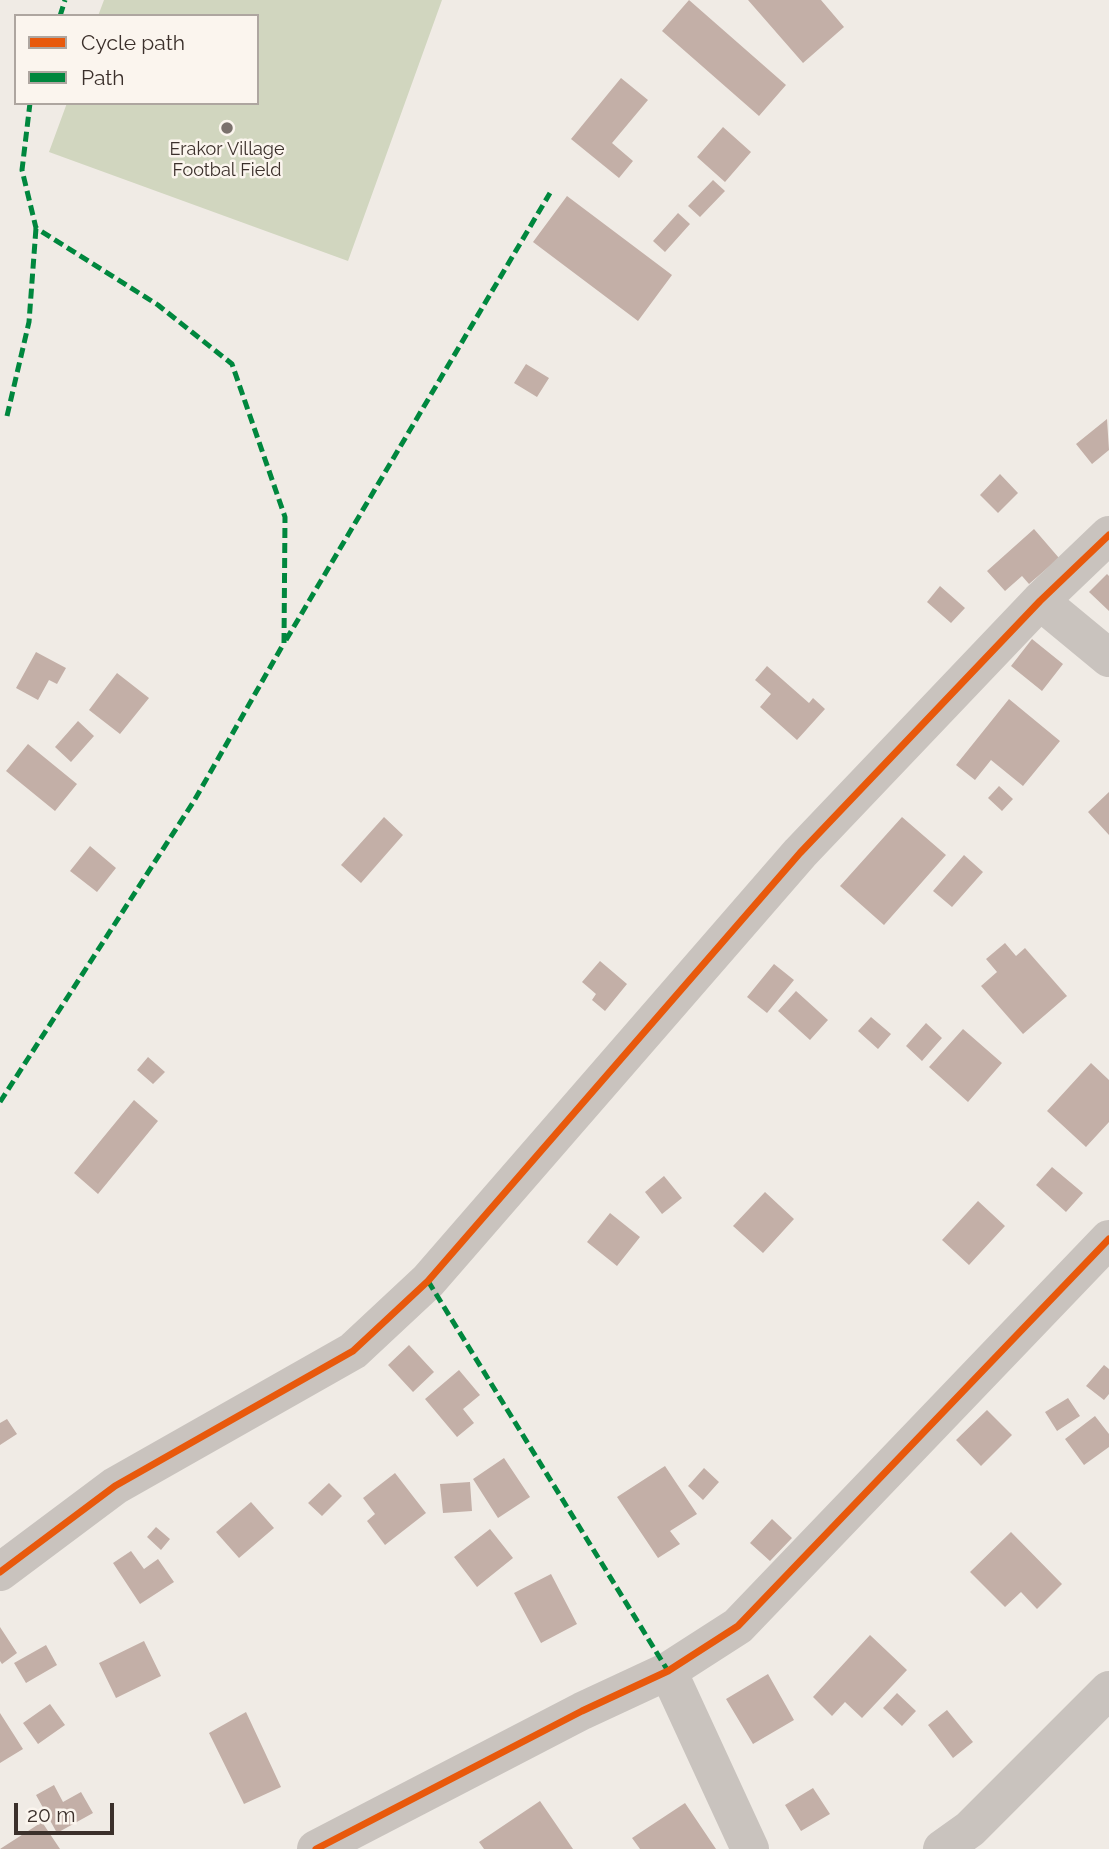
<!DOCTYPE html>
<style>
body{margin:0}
#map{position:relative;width:1109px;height:1849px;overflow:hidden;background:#f0ebe5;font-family:Raleway,sans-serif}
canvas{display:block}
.legend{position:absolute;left:14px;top:14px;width:245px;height:91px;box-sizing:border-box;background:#fbf5ee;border:2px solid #aea6a0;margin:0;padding:9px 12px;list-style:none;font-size:21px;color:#3b302b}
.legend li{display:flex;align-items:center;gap:14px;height:35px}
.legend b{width:35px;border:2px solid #aea6a0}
.scale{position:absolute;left:14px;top:1803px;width:100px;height:32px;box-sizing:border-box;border:4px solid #3b302b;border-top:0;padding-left:9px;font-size:21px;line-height:24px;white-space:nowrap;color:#3b302b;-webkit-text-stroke:5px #fbf5ee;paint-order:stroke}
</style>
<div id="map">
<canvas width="1109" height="1849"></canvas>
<ul class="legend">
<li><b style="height:9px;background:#e8590c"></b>Cycle path</li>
<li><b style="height:9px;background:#00873e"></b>Path</li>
</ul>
<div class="scale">20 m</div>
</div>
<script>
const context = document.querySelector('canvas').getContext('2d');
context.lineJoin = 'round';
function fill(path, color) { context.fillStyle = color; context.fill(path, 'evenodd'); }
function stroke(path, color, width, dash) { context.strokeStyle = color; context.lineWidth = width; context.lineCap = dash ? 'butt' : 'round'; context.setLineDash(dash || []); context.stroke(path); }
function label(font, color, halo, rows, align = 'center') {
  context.font = font + ' Raleway,sans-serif'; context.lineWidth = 5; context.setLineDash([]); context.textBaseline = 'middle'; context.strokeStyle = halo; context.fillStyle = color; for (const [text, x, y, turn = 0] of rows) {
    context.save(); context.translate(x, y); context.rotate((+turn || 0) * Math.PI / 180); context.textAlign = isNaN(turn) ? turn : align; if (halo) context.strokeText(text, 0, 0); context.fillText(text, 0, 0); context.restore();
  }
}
const green = new Path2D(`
 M 104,0 L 442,0 L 348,261 L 49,152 L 67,103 L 257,103 L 257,16 L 98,16 Z`);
const building = new Path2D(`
 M 689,0 L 786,85 L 759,116 L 662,31 Z
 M 748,0 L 821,0 L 844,27 L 803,63 Z
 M 621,78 L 648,100 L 612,143 L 633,161 L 619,178 L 571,139 Z
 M 723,127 L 751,152 L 725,182 L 697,157 Z
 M 713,180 L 725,191 L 700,217 L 688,206 Z
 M 567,196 L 672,275 L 638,321 L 533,242 Z
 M 678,213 L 690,224 L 665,252 L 653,241 Z
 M 526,364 L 549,378 L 537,397 L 514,383 Z
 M 1107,419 L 1109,450 L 1092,464 L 1076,444 Z
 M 1000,474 L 1018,493 L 998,513 L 980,495 Z
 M 1034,529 L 1059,558 L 1029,584 L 1022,576 L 1005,591 L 987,571 Z
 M 1107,574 L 1109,576 L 1109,611 L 1089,592 Z
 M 940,586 L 965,608 L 951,623 L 927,602 Z
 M 1032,639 L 1063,664 L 1042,691 L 1011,666 Z
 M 36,652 L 66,668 L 57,684 L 49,680 L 38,700 L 16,688 Z
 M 767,666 L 809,703 L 813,698 L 825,709 L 797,740 L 760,707 L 771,694 L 755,680 Z
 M 117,673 L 149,698 L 120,734 L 89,710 Z
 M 1009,699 L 1060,741 L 1023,786 L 991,760 L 975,780 L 956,765 Z
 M 78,721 L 94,736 L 71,762 L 55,747 Z
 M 28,744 L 77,784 L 55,811 L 6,771 Z
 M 999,786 L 1013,799 L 1002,811 L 988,798 Z
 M 1109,792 L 1109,835 L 1088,812 Z
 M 384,817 L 403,835 L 361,883 L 341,865 Z
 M 902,817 L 946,855 L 884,925 L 840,886 Z
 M 90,846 L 116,868 L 97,892 L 70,871 Z
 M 964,855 L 983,872 L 952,907 L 933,891 Z
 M 1005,943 L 1016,956 L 1025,948 L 1067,996 L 1023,1034 L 981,986 L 997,972 L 986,959 Z
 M 600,961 L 627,984 L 605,1011 L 592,1000 L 596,994 L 582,982 Z
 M 774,964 L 794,980 L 767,1013 L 747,997 Z
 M 796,991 L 828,1020 L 810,1040 L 778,1011 Z
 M 871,1017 L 891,1034 L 878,1049 L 858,1031 Z
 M 926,1023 L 942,1038 L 922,1061 L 906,1046 Z
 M 963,1029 L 1002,1063 L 968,1102 L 929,1067 Z
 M 148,1057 L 165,1072 L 153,1084 L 137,1070 Z
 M 1091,1063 L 1109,1080 L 1109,1122 L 1086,1147 L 1047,1111 Z
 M 134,1100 L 158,1121 L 98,1194 L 74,1173 Z
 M 1052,1167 L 1083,1193 L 1066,1212 L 1036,1185 Z
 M 664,1176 L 682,1198 L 662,1214 L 645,1192 Z
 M 765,1192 L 794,1219 L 763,1253 L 733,1226 Z
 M 978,1201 L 1005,1226 L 969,1265 L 942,1240 Z
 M 610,1213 L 640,1237 L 617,1266 L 587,1242 Z
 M 409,1345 L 434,1372 L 413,1392 L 388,1365 Z
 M 1104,1365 L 1109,1369 L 1109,1394 L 1104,1400 L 1086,1386 Z
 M 459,1370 L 480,1395 L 463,1409 L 474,1423 L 457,1437 L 425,1399 Z
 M 1068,1398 L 1080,1416 L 1057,1431 L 1045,1412 Z
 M 987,1410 L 1012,1435 L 981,1466 L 956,1440 Z
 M 1095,1416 L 1109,1434 L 1109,1447 L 1084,1465 L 1065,1439 Z
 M 7,1419 L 17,1434 L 0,1445 L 0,1423 Z
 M 504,1458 L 530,1497 L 498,1518 L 473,1479 Z
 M 665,1466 L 697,1514 L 670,1531 L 680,1544 L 658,1558 L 617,1497 Z
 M 704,1468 L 719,1482 L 703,1500 L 688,1486 Z
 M 395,1473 L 426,1513 L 385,1545 L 367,1521 L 375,1514 L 363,1498 Z
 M 470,1482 L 472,1511 L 443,1513 L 440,1484 Z
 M 329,1483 L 342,1496 L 322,1516 L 308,1503 Z
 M 251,1502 L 274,1528 L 239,1558 L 216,1532 Z
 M 772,1519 L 792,1538 L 770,1561 L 750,1543 Z
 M 156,1527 L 170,1539 L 161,1550 L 147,1537 Z
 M 490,1529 L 513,1558 L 477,1587 L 454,1557 Z
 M 1011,1532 L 1062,1584 L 1037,1609 L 1021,1592 L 1005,1607 L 970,1572 Z
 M 131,1551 L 144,1569 L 158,1559 L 174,1582 L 140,1604 L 113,1563 Z
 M 551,1574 L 577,1624 L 541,1643 L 514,1593 Z
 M 0,1627 L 17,1653 L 2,1664 L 0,1661 Z
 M 870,1635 L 907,1670 L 862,1718 L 845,1702 L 832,1716 L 813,1697 Z
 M 144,1641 L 161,1676 L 116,1698 L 99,1663 Z
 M 46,1645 L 57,1665 L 26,1683 L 14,1663 Z
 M 768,1674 L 794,1720 L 753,1744 L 726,1699 Z
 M 897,1693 L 916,1711 L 902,1726 L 883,1708 Z
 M 50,1704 L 65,1725 L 38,1744 L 23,1723 Z
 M 947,1710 L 973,1742 L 953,1758 L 928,1725 Z
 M 246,1712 L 281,1787 L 244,1804 L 209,1733 Z
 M 0,1713 L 23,1749 L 0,1763 Z
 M 54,1785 L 63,1802 L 81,1792 L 93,1813 L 57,1833 L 36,1795 Z
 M 813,1788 L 830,1814 L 801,1831 L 785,1805 Z
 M 540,1801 L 573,1849 L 484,1849 L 479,1842 Z
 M 685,1803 L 716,1849 L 640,1849 L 632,1838 Z
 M 42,1822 L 60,1849 L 0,1849 Z`);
const minor = new Path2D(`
 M 1040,601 L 1109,658
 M 0,1572 L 115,1486 L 353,1351 L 428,1281 L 800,853 L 1040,601 L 1109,535
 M 668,1671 L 750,1849
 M 316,1849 L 582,1711 L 668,1671 L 738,1626 L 1109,1239
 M 942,1849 L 970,1829 L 1109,1690`);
const quiet = new Path2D(`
 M 60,16 L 65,0
 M 7,416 L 29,322 L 36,228
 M 286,640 L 550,193
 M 0,1102 L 194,801 L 284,643 L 285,517 L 232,364 L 158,305 L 36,228 L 22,170 L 30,103
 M 428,1281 L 668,1671`);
const cycleway = new Path2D(`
 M 0,1572 L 115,1486 L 353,1351 L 428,1281 L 800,853 L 1040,601 L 1109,535
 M 316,1849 L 582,1711 L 668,1671 L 738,1626 L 1109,1239`);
const markers = [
 [227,128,7,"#7a716c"]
];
const poiNames = [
 ["Erakor Village",227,150],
 ["Footbal Field",227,171]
];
fill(green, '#d1d6bf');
fill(building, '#c3afa7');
stroke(minor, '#c9c3be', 38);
stroke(quiet, '#00873e', 5, [10, 5]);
stroke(cycleway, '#e8590c', 7);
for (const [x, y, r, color] of markers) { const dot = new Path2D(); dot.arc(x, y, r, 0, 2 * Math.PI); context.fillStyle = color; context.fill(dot); stroke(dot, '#fbf5ee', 2.5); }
label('18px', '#3b302b', '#fbf5ee', poiNames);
</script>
